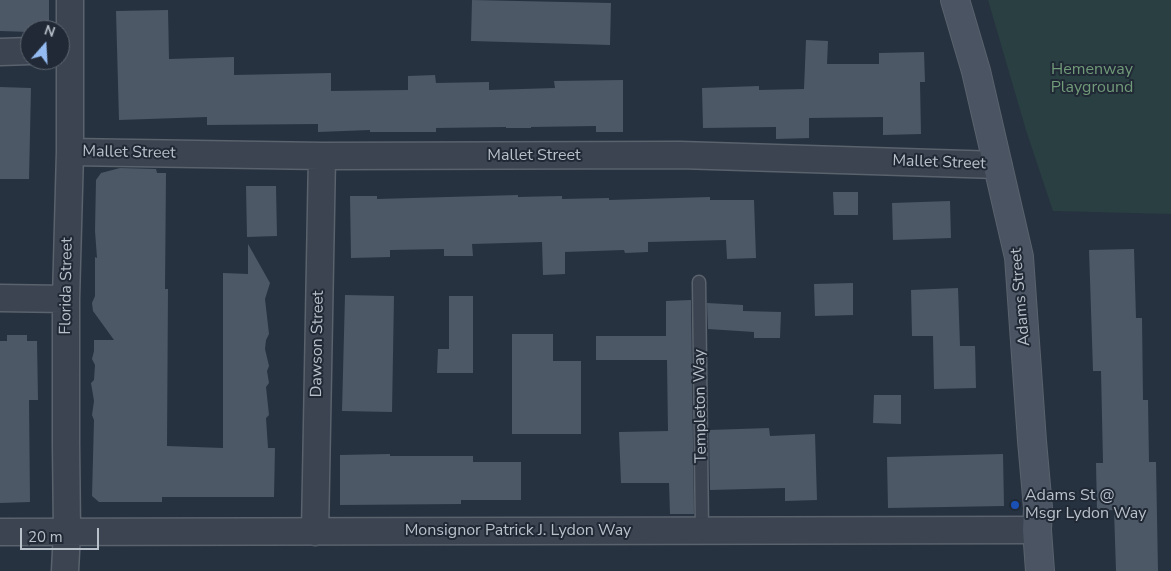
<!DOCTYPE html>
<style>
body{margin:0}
#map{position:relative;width:1171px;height:571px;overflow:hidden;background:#273240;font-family:"Nunito Sans",sans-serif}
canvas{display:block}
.north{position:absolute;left:20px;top:20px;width:50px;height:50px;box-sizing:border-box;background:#202935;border:1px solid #5d6571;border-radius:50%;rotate:19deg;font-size:14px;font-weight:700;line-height:20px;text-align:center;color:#b8c0ca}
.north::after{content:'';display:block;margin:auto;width:18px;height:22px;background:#95bbf3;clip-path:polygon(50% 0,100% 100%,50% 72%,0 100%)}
.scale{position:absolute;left:20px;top:528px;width:79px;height:22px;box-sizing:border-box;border:2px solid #b8c0ca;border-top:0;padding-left:6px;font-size:15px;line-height:18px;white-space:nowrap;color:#b8c0ca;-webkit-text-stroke:4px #202935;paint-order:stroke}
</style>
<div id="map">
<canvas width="1171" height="571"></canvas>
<div class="north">N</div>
<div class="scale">20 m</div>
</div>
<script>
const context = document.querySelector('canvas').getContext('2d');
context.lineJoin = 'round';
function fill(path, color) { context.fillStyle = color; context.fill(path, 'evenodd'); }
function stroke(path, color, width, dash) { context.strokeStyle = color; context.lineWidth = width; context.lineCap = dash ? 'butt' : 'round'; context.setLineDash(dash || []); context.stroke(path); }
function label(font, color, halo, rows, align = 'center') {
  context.font = font + ' "Nunito Sans",sans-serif'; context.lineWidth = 4; context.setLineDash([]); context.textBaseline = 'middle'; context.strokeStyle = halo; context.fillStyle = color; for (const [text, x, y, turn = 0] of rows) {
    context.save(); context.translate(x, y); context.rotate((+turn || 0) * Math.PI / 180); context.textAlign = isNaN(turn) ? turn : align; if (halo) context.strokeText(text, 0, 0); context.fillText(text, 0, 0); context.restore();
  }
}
const green = new Path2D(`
 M 988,0 L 1171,0 L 1171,214 L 1053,211 L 1026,130 Z`);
const building = new Path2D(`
 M 0,0 L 49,0 L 49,30 L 30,30 L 30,32 L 0,31 Z
 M 472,0 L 611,3 L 610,45 L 471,41 Z
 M 168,10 L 169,59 L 234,57 L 234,75 L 331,73 L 331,91 L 408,90 L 408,76 L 435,75 L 436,83 L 489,82 L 489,90 L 555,88 L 554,81 L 623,80 L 623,132 L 596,132 L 596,126 L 531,127 L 531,128 L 506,128 L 506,127 L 436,128 L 436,132 L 370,132 L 370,130 L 318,132 L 318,124 L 207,125 L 207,117 L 119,120 L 116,11 Z
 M 806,40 L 828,41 L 827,64 L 879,64 L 879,53 L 924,52 L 925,82 L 920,82 L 921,134 L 883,135 L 883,117 L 809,118 L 809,138 L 776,139 L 776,127 L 703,128 L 702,88 L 759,86 L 759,90 L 804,89 Z
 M 0,87 L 31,88 L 29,179 L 0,179 Z
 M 120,168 L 156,169 L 157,173 L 166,173 L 165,289 L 168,289 L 167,446 L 223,448 L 223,273 L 248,274 L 248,244 L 270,283 L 265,299 L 269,334 L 266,340 L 265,349 L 269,366 L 267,371 L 269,383 L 266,387 L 269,415 L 266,418 L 268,448 L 275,448 L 274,497 L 162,497 L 162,502 L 99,502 L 92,496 L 94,420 L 92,415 L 94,401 L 91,383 L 94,380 L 95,365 L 92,359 L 94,351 L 94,340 L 114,340 L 93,311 L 92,303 L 95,296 L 95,257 L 97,258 L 95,231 L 96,180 L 101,173 Z
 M 246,186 L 276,186 L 277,236 L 247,237 Z
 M 833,192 L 858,192 L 858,215 L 834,215 Z
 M 518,195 L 518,197 L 562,196 L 562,199 L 609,198 L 609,200 L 710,197 L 710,200 L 754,200 L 756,258 L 727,259 L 726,240 L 648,242 L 648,252 L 625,253 L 624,250 L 565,252 L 565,274 L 543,275 L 542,242 L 472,244 L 473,256 L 444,256 L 444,249 L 390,250 L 390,257 L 351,258 L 350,196 L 377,196 L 377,199 Z
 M 950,201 L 951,238 L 893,240 L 892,203 Z
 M 1134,249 L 1136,318 L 1142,318 L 1143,400 L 1148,400 L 1149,462 L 1156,462 L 1158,571 L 1116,571 L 1114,510 L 1097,511 L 1096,463 L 1103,463 L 1101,371 L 1093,371 L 1089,250 Z
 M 853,283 L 853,315 L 815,316 L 814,284 Z
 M 958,288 L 960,346 L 975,346 L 976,388 L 934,389 L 933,336 L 912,336 L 911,290 Z
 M 345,295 L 394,296 L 392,412 L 342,411 Z
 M 449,296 L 473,296 L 473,373 L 437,373 L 438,349 L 449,349 Z
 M 691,300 L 694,514 L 670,514 L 669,483 L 621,483 L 619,432 L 668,431 L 667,360 L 596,360 L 596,336 L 666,336 L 666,301 Z
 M 707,303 L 743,305 L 743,311 L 781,312 L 780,338 L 754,338 L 754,332 L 708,329 Z
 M 512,334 L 553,334 L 553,361 L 581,361 L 581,434 L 512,434 Z
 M 7,335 L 27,335 L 27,341 L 37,341 L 38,400 L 29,400 L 30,502 L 0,503 L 0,341 L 7,341 Z
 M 874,395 L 901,395 L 901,424 L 873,423 Z
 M 769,428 L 770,436 L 815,434 L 817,500 L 785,501 L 785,488 L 710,490 L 709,430 Z
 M 390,454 L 390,456 L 473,456 L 473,462 L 521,462 L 521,500 L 461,500 L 461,504 L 340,505 L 340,455 Z
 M 1003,454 L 1004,506 L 888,508 L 887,457 Z`);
const service = new Path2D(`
 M 699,282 L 702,531`);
const minor = new Path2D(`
 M 0,52 L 30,51
 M 70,152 L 322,156 L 680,155 L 998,165
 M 0,298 L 66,299
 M 0,532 L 1037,530
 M 315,532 L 322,156
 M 65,571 L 67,532 L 66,445 L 66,299 L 70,152 L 70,0`);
const secondary = new Path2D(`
 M 955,0 L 976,71 L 1019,257 L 1032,441 L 1038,508 L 1037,530 L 1040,571`);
const markers = [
 [1015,505,5,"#1a4fb4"]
];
const parkNames = [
 ["Hemenway",1092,70],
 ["Playground",1092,88]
];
const streetNames = [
 ["Mallet Street",129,153,1],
 ["Mallet Street",534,156],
 ["Mallet Street",939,163,2],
 ["Florida Street",67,286,-89],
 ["Adams Street",1021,297,-95],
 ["Dawson Street",318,344,-89],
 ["Templeton Way",701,406,-91],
 ["Monsignor Patrick J. Lydon Way",518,531]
];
const poiNames = [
 ["Adams St @",1025,496],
 ["Msgr Lydon Way",1025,514]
];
fill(green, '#293f41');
fill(building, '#4c5866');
stroke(service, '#59626d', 15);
stroke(minor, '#59626d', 29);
stroke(secondary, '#59626d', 30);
stroke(service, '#3b4450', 12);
stroke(minor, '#3b4450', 26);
stroke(secondary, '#4a5463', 28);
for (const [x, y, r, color] of markers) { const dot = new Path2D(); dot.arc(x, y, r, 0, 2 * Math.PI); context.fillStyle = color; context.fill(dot); stroke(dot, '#202935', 2); }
label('16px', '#719a79', '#202935', parkNames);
label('16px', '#b8c0ca', '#202935', streetNames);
label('16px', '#b8c0ca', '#202935', poiNames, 'left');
</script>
